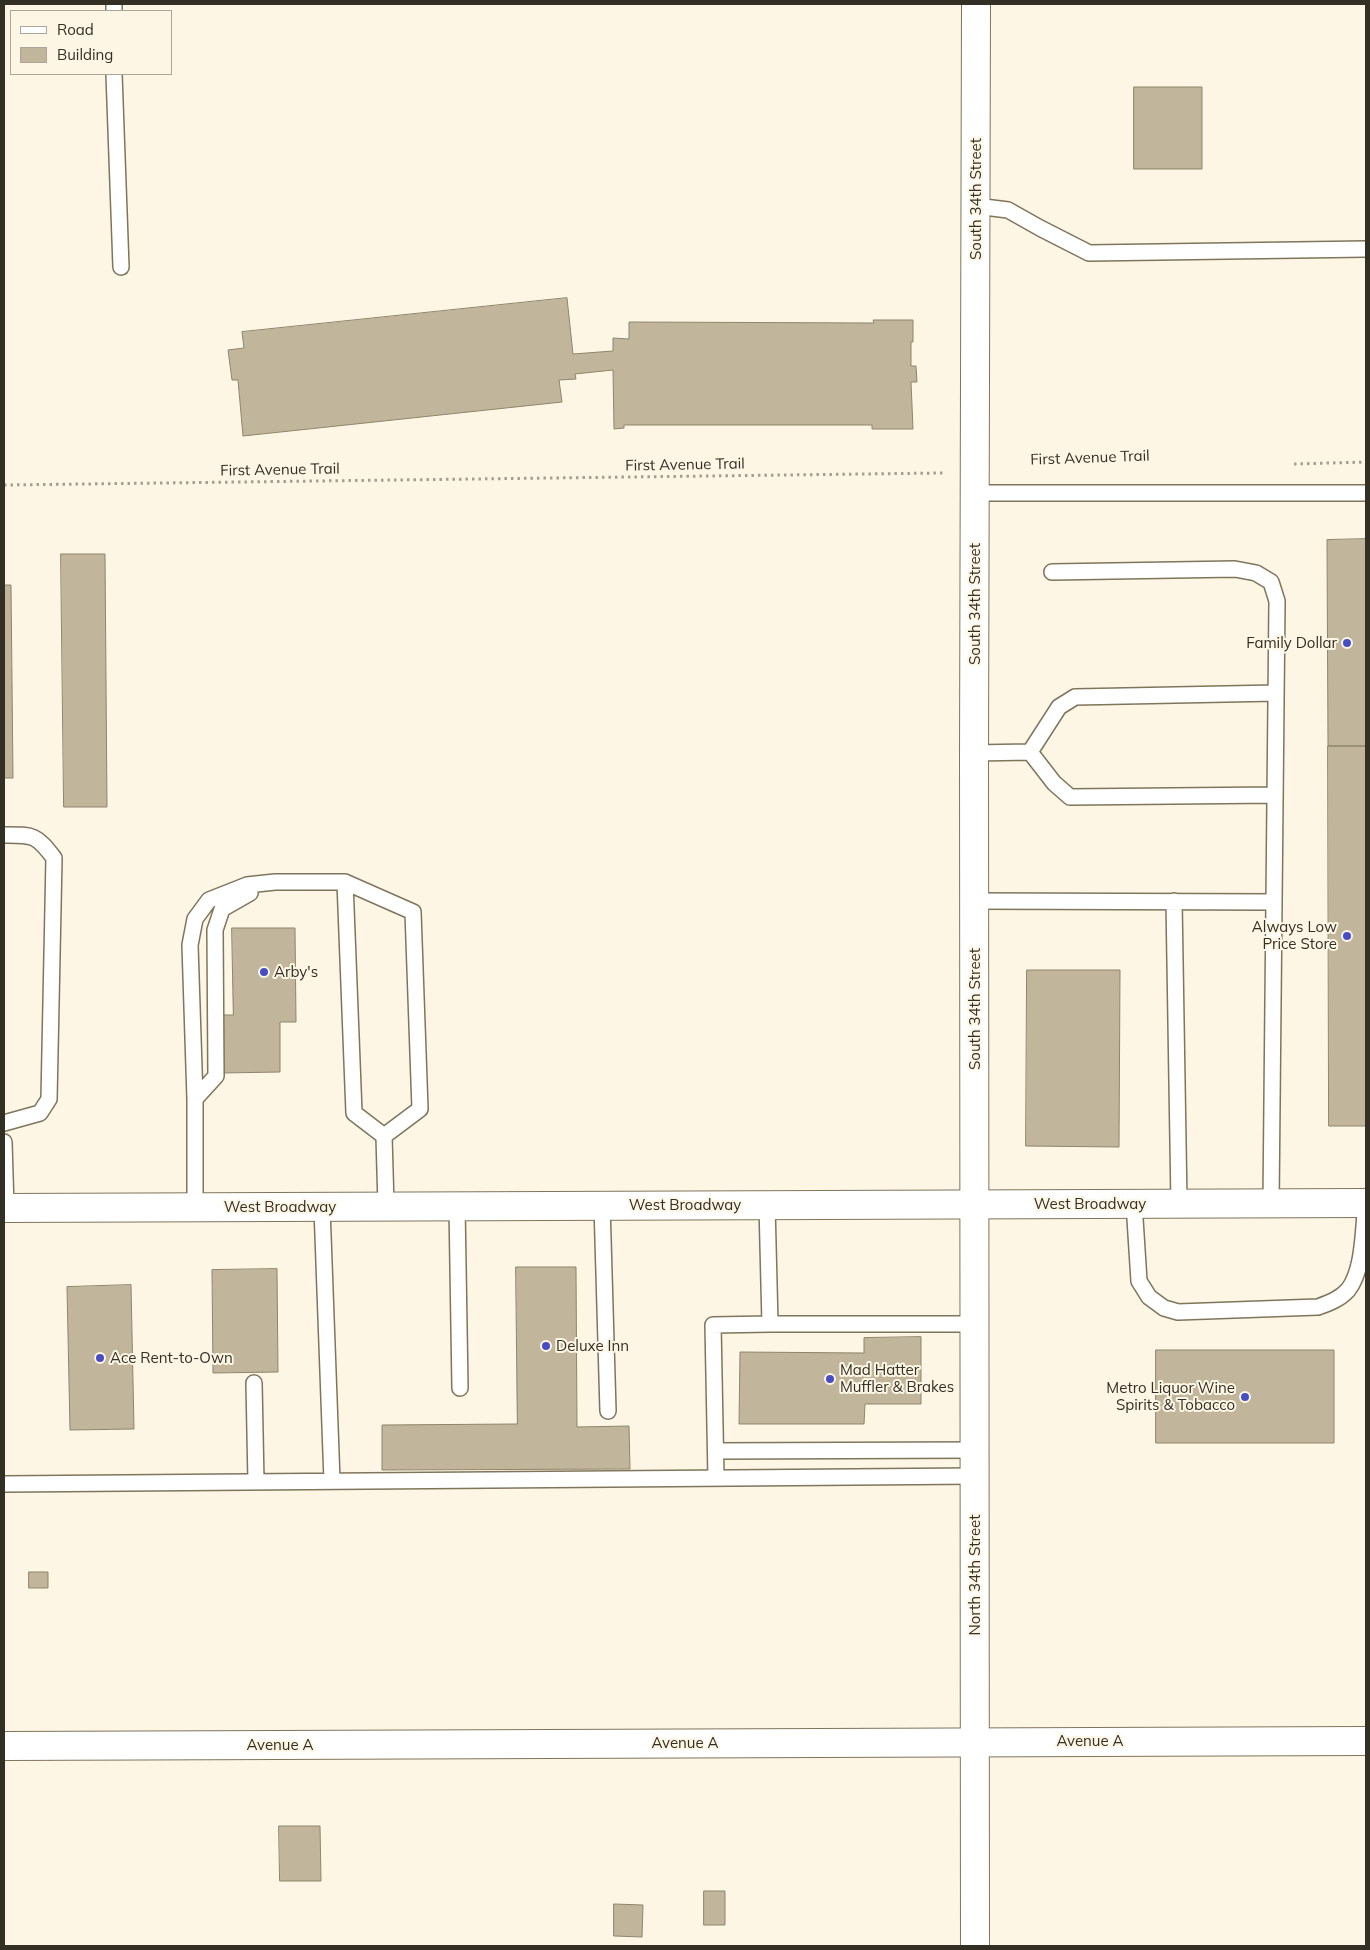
<!DOCTYPE html>
<style>
body{margin:0}
#map{position:relative;width:1370px;height:1950px;overflow:hidden;background:#fdf6e5;font-family:Mulish,sans-serif}
canvas{display:block}
.frame{position:absolute;inset:0;border:5px solid #332f24;pointer-events:none}
.legend{position:absolute;left:10px;top:10px;width:162px;height:65px;box-sizing:border-box;background:#fdf6e5;border:1px solid #aca698;margin:0;padding:6px 9px;list-style:none;font-size:15px;color:#332f24}
.legend li{display:flex;align-items:center;gap:10px;height:25px}
.legend b{width:25px;border:1px solid #aca698}
</style>
<div id="map">
<canvas width="1370" height="1950"></canvas>
<div class="frame"></div>
<ul class="legend">
<li><b style="height:6px;background:#fff"></b>Road</li>
<li><b style="height:14px;background:#c1b69b"></b>Building</li>
</ul>
</div>
<script>
const context = document.querySelector('canvas').getContext('2d');
context.lineJoin = 'round';
function fill(path, color) { context.fillStyle = color; context.fill(path, 'evenodd'); }
function stroke(path, color, width, dash) { context.strokeStyle = color; context.lineWidth = width; context.lineCap = dash ? 'butt' : 'round'; context.setLineDash(dash || []); context.stroke(path); }
function label(font, color, halo, rows, align = 'center') {
  context.font = font + ' Mulish,sans-serif'; context.lineWidth = 4; context.setLineDash([]); context.textBaseline = 'middle'; context.strokeStyle = halo; context.fillStyle = color; for (const [text, x, y, turn = 0] of rows) {
    context.save(); context.translate(x, y); context.rotate((+turn || 0) * Math.PI / 180); context.textAlign = isNaN(turn) ? turn : align; if (halo) context.strokeText(text, 0, 0); context.fillText(text, 0, 0); context.restore();
  }
}
const building = new Path2D(`
 M 1134,87 L 1202,87 L 1202,169 L 1134,169 Z
 M 567,298 L 573,354 L 613,351 L 613,338 L 629,339 L 629,322 L 874,323 L 873,320 L 913,320 L 913,342 L 911,342 L 911,366 L 916,366 L 917,382 L 911,382 L 913,429 L 872,429 L 872,425 L 624,425 L 624,428 L 614,429 L 613,370 L 575,374 L 576,379 L 559,380 L 562,402 L 243,436 L 238,380 L 232,380 L 228,350 L 244,348 L 242,332 Z
 M 1366,539 L 1366,746 L 1328,746 L 1327,540 Z
 M 61,554 L 105,554 L 107,807 L 64,807 Z
 M 4,585 L 11,585 L 13,778 L 4,778 Z
 M 1328,746 L 1366,746 L 1366,1126 L 1329,1126 Z
 M 232,928 L 295,928 L 296,1022 L 280,1022 L 280,1072 L 222,1073 L 221,1015 L 233,1015 Z
 M 1027,970 L 1120,970 L 1119,1147 L 1026,1146 Z
 M 516,1267 L 576,1267 L 577,1427 L 629,1426 L 630,1469 L 382,1470 L 382,1425 L 517,1424 Z
 M 277,1269 L 278,1372 L 213,1373 L 212,1270 Z
 M 131,1285 L 134,1429 L 70,1430 L 67,1287 Z
 M 921,1337 L 921,1404 L 865,1404 L 864,1424 L 739,1424 L 740,1352 L 864,1353 L 864,1338 Z
 M 1156,1350 L 1334,1350 L 1334,1443 L 1156,1443 Z
 M 29,1572 L 48,1572 L 48,1588 L 29,1588 Z
 M 279,1826 L 320,1826 L 321,1881 L 280,1881 Z
 M 704,1891 L 725,1891 L 725,1925 L 704,1925 Z
 M 614,1904 L 643,1905 L 642,1937 L 614,1936 Z`);
const path = new Path2D(`
 M 1294,464 L 1366,462
 M 4,485 L 943,473`);
const lane = new Path2D(`
 M 114,4 L 114,11
 M 114,74 L 121,267
 M 976,206 L 1008,210 L 1040,228 L 1089,253 L 1366,249
 M 975,493 L 1366,493
 M 1052,572 L 1235,569 L 1256,573 L 1271,582 L 1277,601 L 1271,1203
 M 1030,752 L 1059,707 L 1075,697 L 1276,693
 M 974,753 L 1030,752 L 1054,783 L 1070,797 L 1275,795
 M 4,835 C 33,835 36,834 54,858 L 49,1099 L 40,1113 L 4,1123
 M 345,882 L 354,1113 L 384,1136 L 386,1206
 M 975,901 L 1273,902
 M 1174,901 L 1179,1203
 M 195,1099 L 216,1076 L 215,930 L 222,909 L 250,893
 M 4,1142 L 6,1208
 M 1134,1203 L 1139,1281 L 1149,1297 L 1164,1308 L 1178,1312 L 1318,1307 C 1329,1303 1340,1299 1348,1290 C 1364,1270 1363,1228 1366,1203
 M 602,1205 L 608,1411
 M 767,1205 L 770,1324 L 975,1324
 M 195,1206 L 195,1099 L 190,945 L 195,919 L 209,900 L 247,885 L 275,882 L 345,882 L 413,912 L 420,1109 L 384,1136
 M 457,1206 L 460,1388
 M 322,1208 L 332,1481
 M 254,1383 L 256,1482
 M 716,1451 L 975,1450
 M 716,1478 L 713,1325 L 770,1324
 M 4,1484 L 975,1476`);
const street = new Path2D(`
 M 975,1946 L 974,753 L 976,4`);
const secondary = new Path2D(`
 M 4,1746 L 1366,1741`);
const primary = new Path2D(`
 M 4,1208 L 1366,1203`);
const markers = [
 [1347,643,5,"#474ec3"],
 [1347,936,5,"#474ec3"],
 [264,972,5,"#474ec3"],
 [546,1346,5,"#474ec3"],
 [100,1358,5,"#474ec3"],
 [830,1379,5,"#474ec3"],
 [1245,1397,5,"#474ec3"]
];
const streetNames = [
 ["South 34th Street",976,199,-90],
 ["First Avenue Trail",1090,458,-2],
 ["First Avenue Trail",685,465,-1],
 ["First Avenue Trail",280,470,-1],
 ["South 34th Street",975,604,-90],
 ["South 34th Street",975,1009,-90],
 ["West Broadway",1090,1204],
 ["West Broadway",685,1205],
 ["West Broadway",280,1207],
 ["North 34th Street",975,1575,-90],
 ["Avenue A",1090,1741],
 ["Avenue A",685,1743],
 ["Avenue A",280,1745]
];
const poiNames = [
 ["Family Dollar",1337,643,"right"],
 ["Always Low",1337,927,"right"],
 ["Price Store",1337,944,"right"],
 ["Arby's",274,972],
 ["Deluxe Inn",556,1346],
 ["Ace Rent-to-Own",110,1358],
 ["Mad Hatter",840,1370],
 ["Muffler & Brakes",840,1387],
 ["Metro Liquor Wine",1235,1388,"right"],
 ["Spirits & Tobacco",1235,1405,"right"]
];
fill(building, '#c1b69b');
stroke(building, '#8f856b', 1);
stroke(lane, '#7f755c', 18);
stroke(street, '#7f755c', 30);
stroke(secondary, '#7f755c', 30);
stroke(primary, '#7f755c', 30);
stroke(path, '#a49f90', 3, [2.5, 4]);
stroke(lane, '#fff', 15);
stroke(street, '#fff', 28);
stroke(secondary, '#fff', 28);
stroke(primary, '#fff', 28);
for (const [x, y, r, color] of markers) { const dot = new Path2D(); dot.arc(x, y, r, 0, 2 * Math.PI); context.fillStyle = color; context.fill(dot); stroke(dot, '#fdf6e5', 2); }
label('15px', '#332f24', '#fdf6e5', streetNames);
label('15px', '#332f24', '#fdf6e5', poiNames, 'left');
</script>
